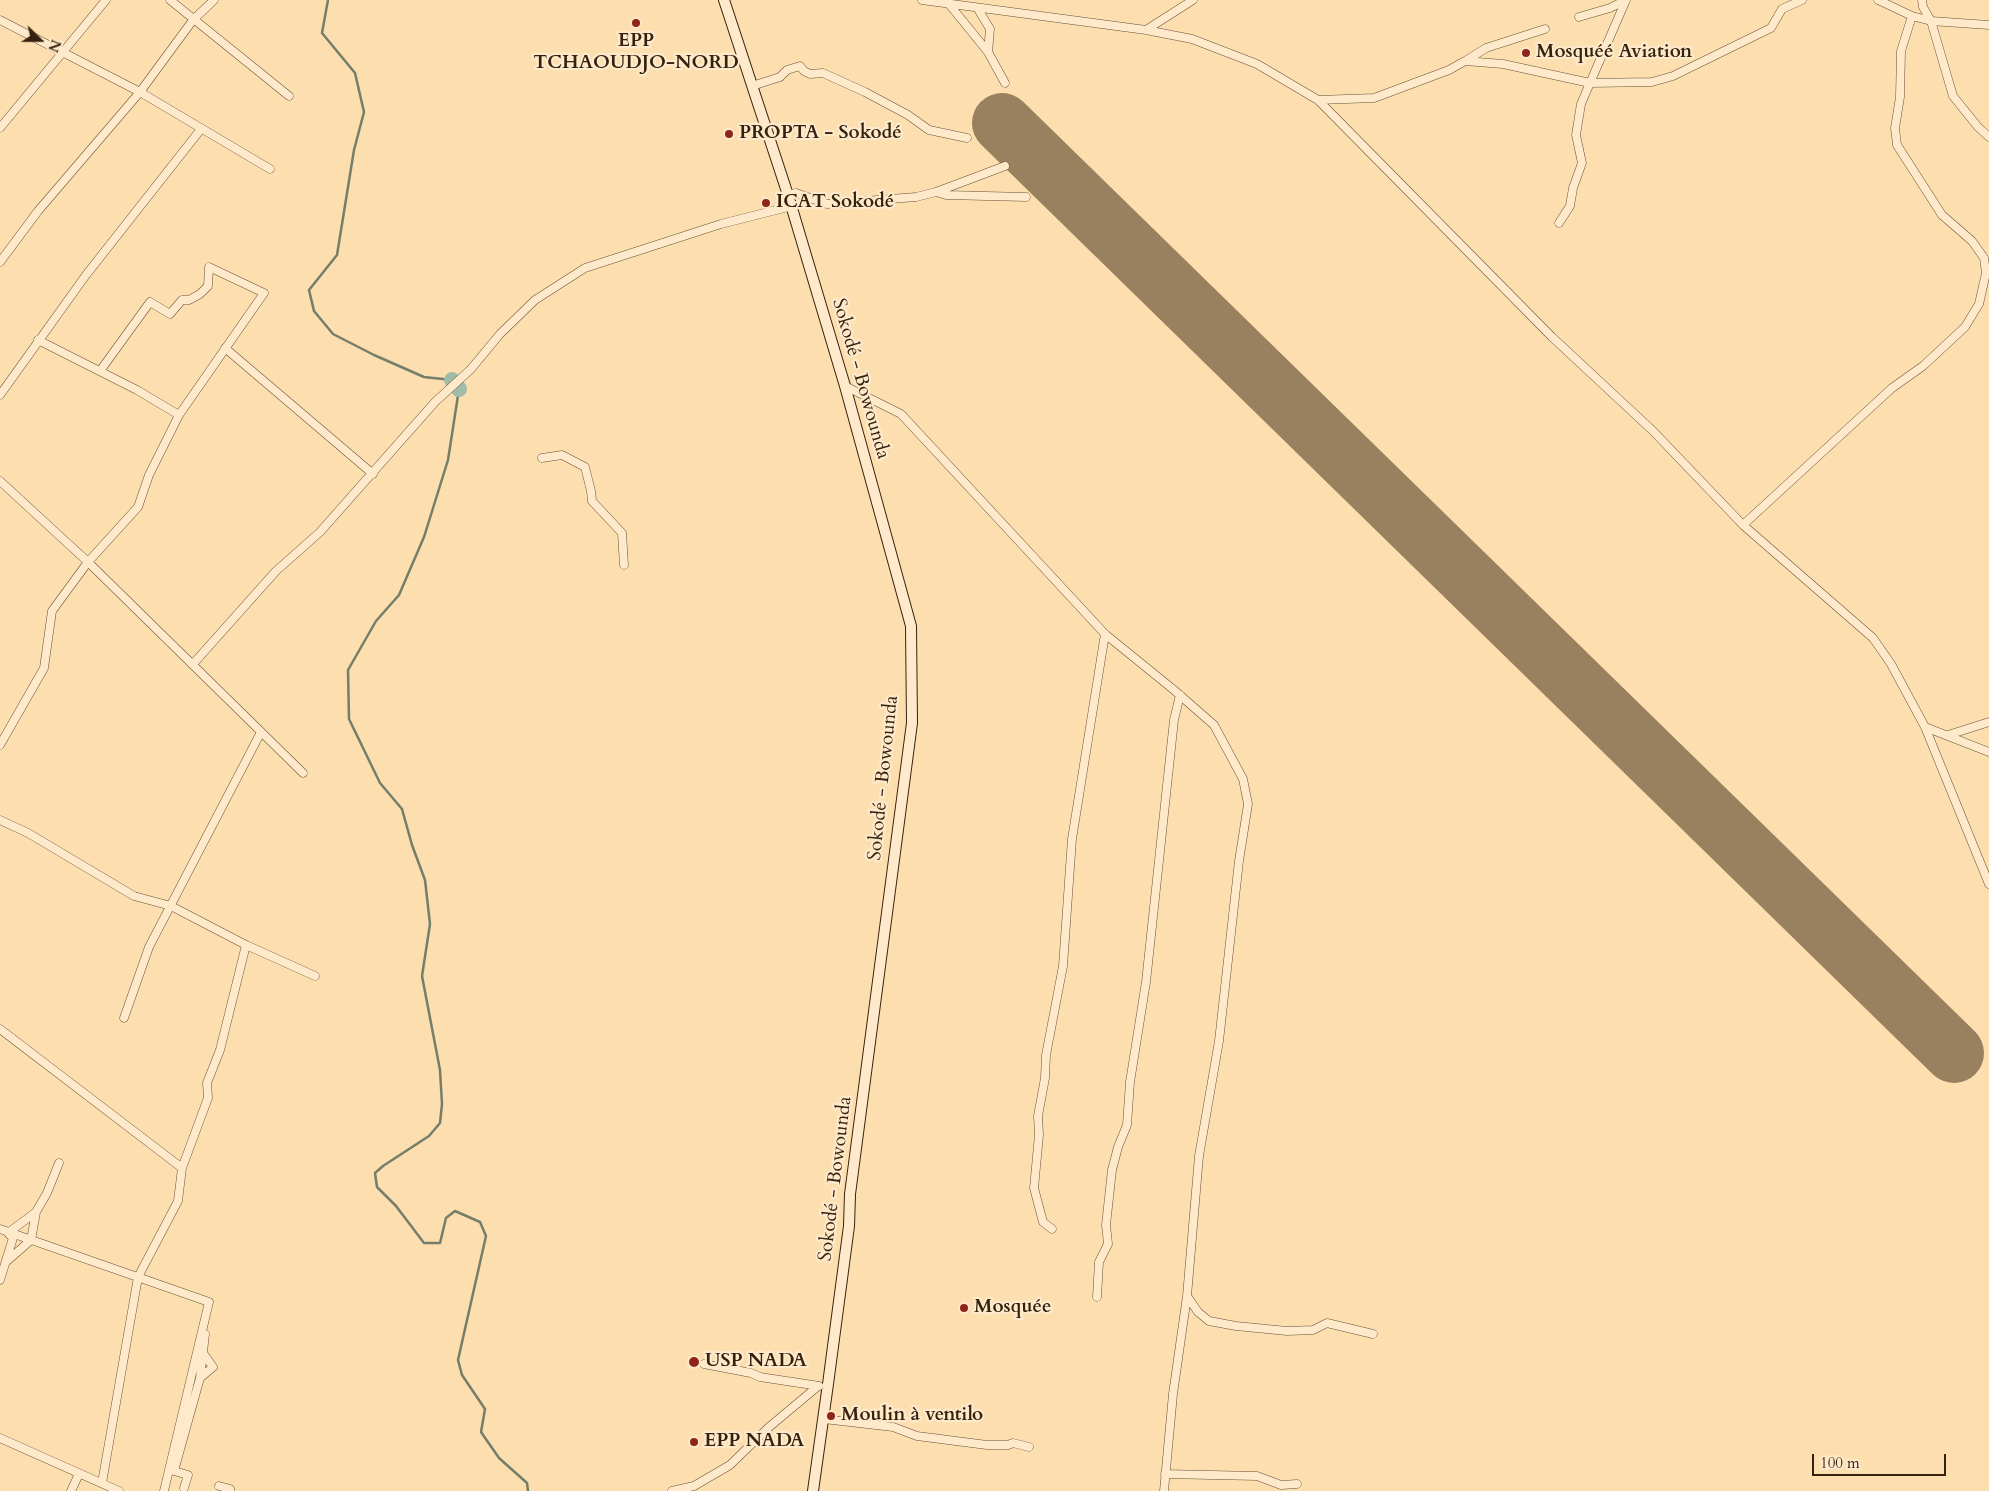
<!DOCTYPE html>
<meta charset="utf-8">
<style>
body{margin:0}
#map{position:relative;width:1989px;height:1491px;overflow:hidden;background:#fddeaf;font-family:Cardo,serif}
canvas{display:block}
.north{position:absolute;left:15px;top:15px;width:50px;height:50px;-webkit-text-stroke:4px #feeacb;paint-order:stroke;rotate:112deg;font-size:14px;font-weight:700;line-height:20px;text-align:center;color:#35220e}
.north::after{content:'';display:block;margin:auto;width:18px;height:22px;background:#35220e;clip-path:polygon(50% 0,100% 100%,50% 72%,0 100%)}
.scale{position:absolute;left:1812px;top:1454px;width:134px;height:22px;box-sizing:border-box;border:2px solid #35220e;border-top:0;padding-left:6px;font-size:15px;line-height:18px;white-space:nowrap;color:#35220e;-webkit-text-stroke:4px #feeacb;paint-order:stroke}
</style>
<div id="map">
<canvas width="1989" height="1491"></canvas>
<div class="north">N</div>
<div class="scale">100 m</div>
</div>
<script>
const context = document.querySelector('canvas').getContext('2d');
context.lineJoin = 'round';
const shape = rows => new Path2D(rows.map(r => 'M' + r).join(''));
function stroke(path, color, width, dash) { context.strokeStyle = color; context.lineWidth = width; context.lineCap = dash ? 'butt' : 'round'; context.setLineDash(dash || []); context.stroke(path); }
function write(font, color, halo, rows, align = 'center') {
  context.font = font + ' Cardo,serif'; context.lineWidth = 4.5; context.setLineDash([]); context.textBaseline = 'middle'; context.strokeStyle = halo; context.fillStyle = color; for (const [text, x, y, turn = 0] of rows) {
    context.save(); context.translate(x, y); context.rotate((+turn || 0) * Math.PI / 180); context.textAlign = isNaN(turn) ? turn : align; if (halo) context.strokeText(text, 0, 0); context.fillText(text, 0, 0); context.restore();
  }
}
stroke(shape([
 [328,0,322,33,355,73,364,112,354,150,337,255,309,290,314,311,333,334,374,355,424,377,452,380],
 [459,389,448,460,424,537,399,595,376,621,348,670,349,719,380,783,402,809,412,845,425,880,430,924,422,976,440,1070,442,1104,440,1123,429,1136,383,1166,375,1173,377,1187,396,1206,424,1243,440,1243,446,1218,455,1211,480,1222,486,1236,458,1360,462,1375,485,1409,481,1432,499,1458,527,1483,528,1491]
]), '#757e6a', 2.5);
stroke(shape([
 [452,380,459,389]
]), '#a0bca8', 16);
stroke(shape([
 [1002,123,1954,1053]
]), '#99805e', 60);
const street = shape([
 [170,0,289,96],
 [922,0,1146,30,1192,39,1257,64,1318,100,1552,337,1653,431,1743,525,1873,638,1891,664,1925,727,1989,884],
 [1878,0,1912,16,1931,21,1989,25],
 [1922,0,1923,7,1931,21,1953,96,1978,127,1989,137],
 [949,4,988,52,1005,83],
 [978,9,990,29,988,52],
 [1579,17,1610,8,1626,0],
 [0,20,140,92,270,169],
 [1146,30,1193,0],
 [1467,60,1486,48,1545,29],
 [752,86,780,77,787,70,800,66,804,71,810,74,823,73,865,92,908,115,929,130,967,138],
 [1318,100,1374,98,1449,70,1465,61,1503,64,1590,83,1626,0],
 [0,128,106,0],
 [936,192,1005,166],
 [788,195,796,193,827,204,916,197,936,192,946,195,1026,197],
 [1559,223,1570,206,1573,188,1582,163,1576,135,1581,104,1590,83,1652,82,1673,76,1771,28,1782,9,1802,0],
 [0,262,38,211,140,92,193,20,214,0],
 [38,340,137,390,179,415],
 [225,348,373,474],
 [845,386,901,414,1105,634,1174,690,1214,725,1243,779,1248,804,1239,861,1219,1041,1199,1156,1187,1296,1173,1394,1164,1491],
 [0,395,86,275,201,129],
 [542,458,562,455,585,467,591,491,592,501,622,533,624,565],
 [0,481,88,562,303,773],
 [1743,525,1892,388,1923,366,1965,327,1979,304,1986,273,1984,258,1972,241,1942,215,1897,145,1895,128,1900,97,1901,51,1912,16],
 [193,664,276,571,320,532,435,402,471,369,500,334,535,300,585,268,721,224,792,206],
 [1925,727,1989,752],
 [1948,735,1989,722],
 [0,745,44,668,52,611,88,562,138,507,149,475,179,415,264,293,209,267,208,286,200,294,189,300,182,300,170,314,150,302,100,371],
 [0,820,28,833,134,896,171,906,246,945,220,1050,207,1083,208,1098,182,1168,178,1201,138,1277,102,1483],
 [246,945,315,976],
 [124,1018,149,947,261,732],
 [0,1029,182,1168],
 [0,1229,209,1302,164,1491],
 [1052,1229,1043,1222,1034,1188,1039,1135,1038,1116,1045,1078,1046,1055,1063,966,1072,839,1105,634],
 [7,1261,31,1240,36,1212],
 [0,1280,13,1238,8,1233,36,1212,47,1193,59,1163],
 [1187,1296,1198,1312,1209,1321,1236,1326,1287,1331,1313,1330,1327,1323,1373,1334],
 [1097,1297,1099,1262,1108,1244,1106,1225,1112,1170,1118,1147,1127,1125,1130,1082,1146,982,1174,720,1180,695],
 [704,1364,751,1373,760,1377,819,1386],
 [200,1378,213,1367,203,1353],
 [824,1419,893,1427,917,1436,987,1445,1008,1445,1013,1443,1029,1447],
 [0,1438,119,1491],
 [1165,1474,1257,1476,1281,1485,1297,1484],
 [219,1486,230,1489,230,1491],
 [184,1488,188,1475,174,1471,200,1378,205,1334],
 [71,1491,79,1474],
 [672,1491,694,1486,730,1465,768,1428,817,1387]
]);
const secondary = shape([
 [724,0,788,195,845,386,911,626,912,723,850,1194,849,1226,828,1384,813,1491]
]);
stroke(street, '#675136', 9);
stroke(secondary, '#35220e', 12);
stroke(street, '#feeacb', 8);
stroke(secondary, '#feeacb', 10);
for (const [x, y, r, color] of [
 [636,23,5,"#8f2418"],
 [1526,53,5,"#8f2418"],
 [729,134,5,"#8f2418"],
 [766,203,5,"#8f2418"],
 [964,1308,5,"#8f2418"],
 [694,1362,6,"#8f2418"],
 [831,1416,5,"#8f2418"],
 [694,1442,5,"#8f2418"]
]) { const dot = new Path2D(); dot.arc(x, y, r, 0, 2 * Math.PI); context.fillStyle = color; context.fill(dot); stroke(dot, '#feeacb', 2); }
write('bold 19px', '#35220e', '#feeacb', [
 ["EPP",636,42,"center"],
 ["TCHAOUDJO-NORD",636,64,"center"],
 ["Mosquéé Aviation",1536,53],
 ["PROPTA - Sokodé",739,134],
 ["ICAT Sokodé",776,203],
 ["Mosquée",974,1308],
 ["USP NADA",705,1362],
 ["Moulin à ventilo",841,1416],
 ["EPP NADA",704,1442]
], 'left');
write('19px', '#35220e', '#feeacb', [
 ["Sokodé - Bowounda",860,379,74],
 ["Sokodé - Bowounda",884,778,-84],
 ["Sokodé - Bowounda",836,1179,-83]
]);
</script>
